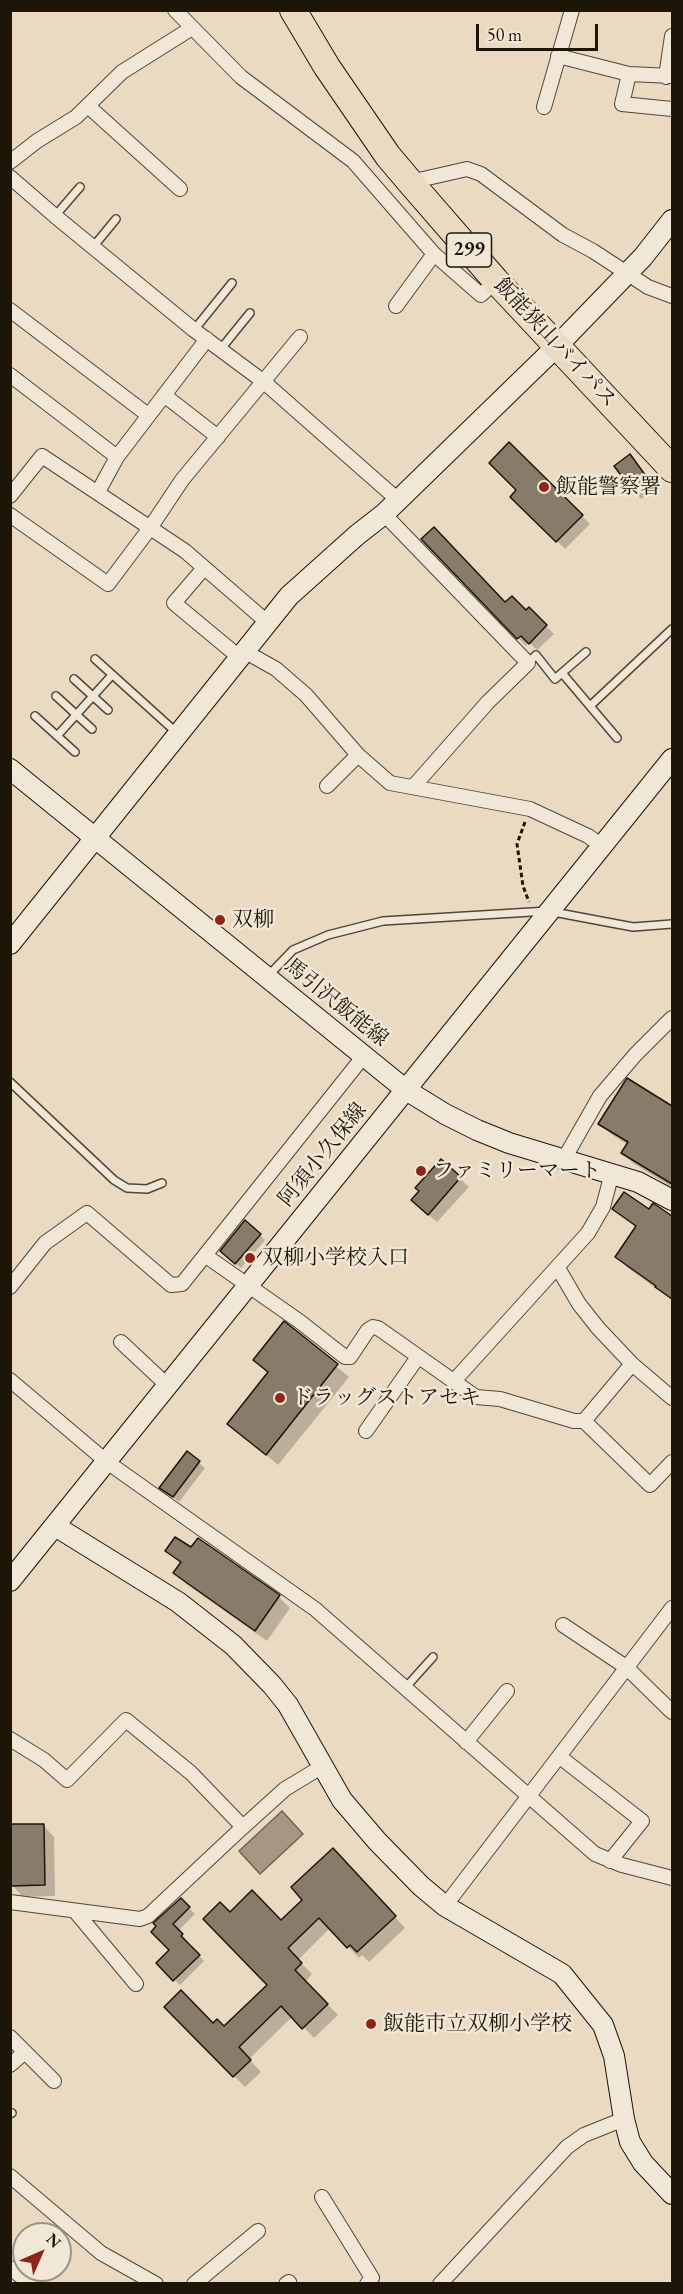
<!DOCTYPE html>
<meta charset="utf-8">
<style>
body{margin:0}
#map{position:relative;width:683px;height:2294px;overflow:hidden;background:#eadac1;font-family:"EB Garamond",serif}
canvas{display:block}
.frame{position:absolute;inset:0;border:12px solid #1e1509;pointer-events:none}
.north{position:absolute;left:12px;top:2222px;width:60px;height:60px;box-sizing:border-box;background:#f1e7d7;border:2px solid #9d9385;border-radius:50%;rotate:45deg;font-size:16px;font-weight:700;line-height:24px;text-align:center;color:#1e1509}
.north::after{content:'';display:block;margin:auto;width:21px;height:27px;background:#8f2418;clip-path:polygon(50% 0,100% 100%,50% 72%,0 100%)}
.scale{position:absolute;left:476px;top:24px;width:122px;height:27px;box-sizing:border-box;border:3px solid #1e1509;border-top:0;padding-left:8px;font-size:18px;line-height:21px;white-space:nowrap;color:#1e1509;-webkit-text-stroke:4px #f1e7d7;paint-order:stroke}
</style>
<div id="map">
<canvas width="683" height="2294"></canvas>
<div class="frame"></div>
<div class="north">N</div>
<div class="scale">50 m</div>
</div>
<script>
const context = document.querySelector('canvas').getContext('2d');
context.lineJoin = 'round';
function paint(path, color) { context.fillStyle = color; context.fill(path, 'evenodd'); }
const shape = rows => new Path2D(rows.map(r => 'M' + r).join(''));
function stroke(path, color, width, dash) { context.strokeStyle = color; context.lineWidth = width; context.lineCap = dash ? 'butt' : 'round'; context.setLineDash(dash || []); context.stroke(path); }
function write(font, color, halo, rows, align = 'center') {
  context.font = font + ' "EB Garamond","Noto Serif JP",serif'; context.lineWidth = 5; context.setLineDash([]); context.textBaseline = 'middle'; context.strokeStyle = halo; context.fillStyle = color; for (const [text, x, y, turn = 0] of rows) {
    context.save(); context.translate(x, y); context.rotate((+turn || 0) * Math.PI / 180); context.textAlign = isNaN(turn) ? turn : align; if (halo) context.strokeText(text, 0, 0); context.fillText(text, 0, 0); context.restore();
  }
}
const water = shape([
 [282,1811,303,1834,260,1874,239,1851,282,1811]
]);
paint(water, '#a59782');
stroke(water, '#6f6352', 1.5);
paint(shape([
 [509,444,590,524,565,549,512,497,518,490],
 [630,456,655,489,641,499,636,493],
 [423,539,505,604,526,612,529,609,554,634,537,650,529,642,526,646],
 [627,1080,672,1107,672,1187,634,1164,623,1153,628,1145,611,1134,600,1124],
 [441,1161,469,1187,437,1222,422,1209],
 [657,1207,672,1218,672,1300,628,1268,617,1257,637,1228,614,1209,649,1211],
 [260,1235,265,1240,241,1268,227,1257],
 [284,1323,349,1377,278,1465,229,1423,269,1373,255,1360],
 [187,1453,205,1468,179,1502,161,1487],
 [167,1551,279,1597,290,1608,267,1641,186,1584,175,1573,181,1564],
 [43,1825,54,1837,55,1896,23,1897,12,1885],
 [344,1861,405,1928,369,1962,362,1955,359,1958,330,1928,298,1960,312,1974,305,1982,338,2015,314,2038,293,2016,249,2059,261,2072,245,2087,166,2007,224,2028,269,1985,230,1914,281,1922],
 [181,1900,195,1914,178,1931,187,1940,185,1942,204,1961,180,1985,158,1963,171,1950,153,1932]
]), '#0003');
const building = shape([
 [509,442,583,515,556,542,510,497,516,490,489,463,509,442],
 [630,454,651,483,635,494,614,466,630,454],
 [434,527,505,602,512,596,526,610,529,607,547,625,529,644,521,636,517,639,421,539,434,527],
 [627,1078,672,1106,672,1184,621,1153,628,1142,598,1124,627,1078],
 [441,1159,461,1177,428,1215,411,1200,419,1191,415,1188,441,1159],
 [624,1192,649,1209,653,1203,672,1216,672,1299,655,1287,656,1286,615,1257,636,1226,612,1209,624,1192],
 [245,1220,261,1234,235,1264,220,1251,245,1220],
 [284,1321,338,1364,266,1455,227,1424,268,1372,253,1360,284,1321],
 [187,1451,200,1461,173,1497,159,1488,187,1451],
 [175,1537,191,1547,198,1538,280,1595,255,1631,173,1573,181,1562,165,1551,175,1537],
 [10,1824,44,1824,45,1885,10,1886,10,1824],
 [333,1848,396,1916,357,1952,350,1945,347,1948,319,1918,288,1948,302,1963,295,1970,328,2004,302,2029,281,2006,239,2047,251,2060,233,2077,164,2007,181,1990,213,2023,217,2019,224,2026,267,1985,203,1919,220,1902,230,1912,252,1890,281,1920,302,1900,291,1887,333,1848],
 [181,1898,190,1907,173,1924,183,1934,181,1936,200,1955,173,1981,156,1963,169,1950,151,1932,156,1926,153,1923,181,1898]
]);
paint(building, '#887b69');
stroke(building, '#1e1509', 1.5);
const lane = shape([
 [55,216,80,187],
 [93,247,116,219],
 [194,330,232,283],
 [220,350,250,313],
 [95,659,177,733],
 [528,663,536,655,555,679,586,652],
 [562,673,617,738],
 [74,679,108,710],
 [56,696,92,729],
 [590,706,672,629],
 [35,716,75,752],
 [57,736,112,675],
 [268,976,293,950,328,935,383,921,548,911,633,927,672,924],
 [10,1082,114,1180,127,1188,147,1189,162,1183],
 [406,1687,433,1657],
 [10,2114,12,2113]
]);
const street = shape([
 [175,10,241,77,353,161,434,254,481,295,496,281],
 [558,56,629,74,672,76],
 [629,74,622,104,672,109],
 [666,77,672,36],
 [88,106,180,189],
 [544,107,572,10],
 [10,162,37,141,76,117,122,72,192,28],
 [10,177,55,216,194,330,264,382,398,500],
 [410,182,467,169,481,174,563,235,593,251,648,287,672,296],
 [396,306,434,254],
 [10,310,148,415],
 [10,375,117,457],
 [164,395,218,437],
 [98,492,117,457,207,339],
 [10,496,42,456,185,551,267,622],
 [384,514,528,663,488,702,413,787],
 [10,515,108,584,150,528,182,480,300,337],
 [204,568,174,603,239,657],
 [244,651,276,669,306,695,358,755,390,783,530,809,588,836,602,846],
 [327,786,358,755],
 [564,1159,600,1096,635,1055,672,1018],
 [206,1256,299,1321,345,1357,350,1357,368,1330,373,1327,378,1328,476,1397,500,1399,574,1421,584,1421,650,1485,672,1462],
 [558,1268,579,1304,598,1328,632,1364,672,1398],
 [10,1287,45,1243,87,1213,171,1285,182,1284,363,1057],
 [121,1342,168,1386],
 [10,1380,107,1462,315,1609,595,1854,622,1865,672,1878],
 [453,1382,588,1233,603,1207,612,1173],
 [584,1421,632,1364],
 [366,1431,418,1357],
 [563,1625,626,1667,672,1712],
 [10,1739,44,1760,67,1780,126,1720,191,1773,243,1827,285,1789,323,1766],
 [466,1742,507,1691],
 [560,1757,642,1821,610,1861],
 [10,1902,140,1919,148,1916,243,1827],
 [445,1906,672,1608],
 [75,1911,136,1984],
 [10,2037,54,2081],
 [10,2065,25,2052],
 [10,2176,101,2253,156,2284],
 [322,2197,372,2278,367,2284],
 [10,2268,31,2284],
 [194,2284,258,2231],
 [286,2284,289,2282],
 [440,2284,567,2147,584,2135,624,2119]
]);
const secondary = shape([
 [10,769,406,1090,445,1114,477,1130,509,1143,638,1182,672,1200],
 [10,944,289,596,357,535,384,514,557,346,643,257,672,220],
 [55,1526,178,1602,233,1645,272,1685,288,1705,342,1800,377,1841,421,1886,445,1906,562,1974,603,2025,614,2056,624,2119,630,2142,643,2163,672,2194],
 [10,1581,672,759]
]);
const highway = shape([
 [293,10,327,67,388,156,410,182,496,281,672,469]
]);
stroke(lane, '#514637', 10);
stroke(street, '#514637', 16);
stroke(secondary, '#1e1509', 22);
stroke(highway, '#1e1509', 28);
stroke(shape([
 [525,822,517,844,523,886,529,902]
]), '#1e1509', 3, [4.5, 3]);
stroke(lane, '#f1e7d7', 7);
stroke(street, '#f1e7d7', 14);
stroke(secondary, '#f1e7d7', 20);
stroke(highway, '#eadac1', 26);
for (const [x, y, r, color] of [
 [544,487,6,"#8f2418"],
 [220,920,6,"#8f2418"],
 [421,1171,6,"#8f2418"],
 [250,1258,6,"#8f2418"],
 [280,1398,6,"#8f2418"],
 [371,2024,6,"#8f2418"]
]) { const dot = new Path2D(); dot.arc(x, y, r, 0, 2 * Math.PI); context.fillStyle = color; context.fill(dot); stroke(dot, '#f1e7d7', 2); }
for (const [x, y, w] of [
 [469,250,45]
]) { const box = new Path2D(); box.roundRect(x - w / 2, y - 17, w, 34, 4.5); context.fillStyle = '#f1e7d7'; context.fill(box); stroke(box, '#1e1509', 1.5); }
write('bold 20px', '#1e1509', null, [
 ["299",469,250]
]);
write('21px', '#1e1509', '#f1e7d7', [
 ["飯能狭山バイパス",555,343,47],
 ["馬引沢飯能線",336,1003,39],
 ["阿須小久保線",323,1155,-51]
]);
write('21px', '#1e1509', '#f1e7d7', [
 ["飯能警察署",556,487],
 ["双柳",232,920],
 ["ファミリーマート",433,1171],
 ["双柳小学校入口",262,1258],
 ["ドラッグストアセキ",292,1398],
 ["飯能市立双柳小学校",383,2024]
], 'left');
</script>
